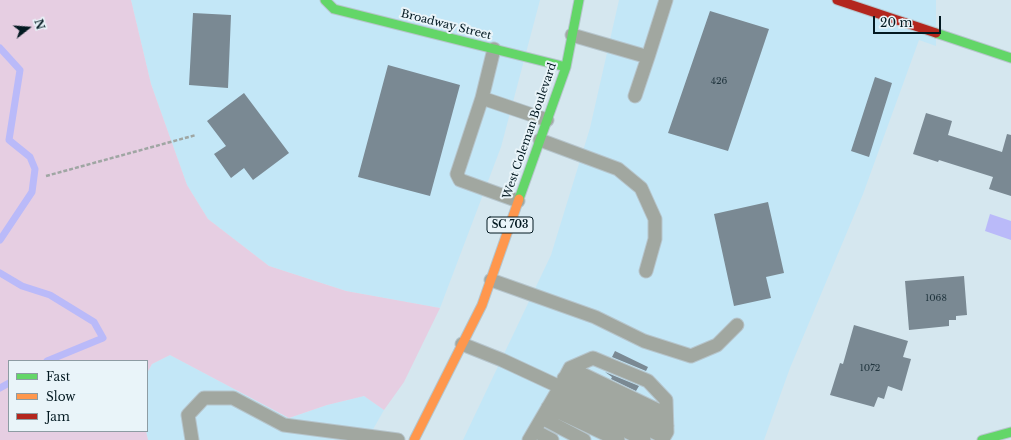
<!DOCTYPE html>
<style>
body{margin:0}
#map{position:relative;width:1011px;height:440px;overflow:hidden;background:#d5e7ef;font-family:"Libre Baskerville",serif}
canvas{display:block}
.legend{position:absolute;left:8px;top:360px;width:140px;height:72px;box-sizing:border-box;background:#e9f4f9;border:1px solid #8d9ca3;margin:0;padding:5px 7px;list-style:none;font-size:12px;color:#031921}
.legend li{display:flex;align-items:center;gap:8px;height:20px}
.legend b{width:20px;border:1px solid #8d9ca3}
.north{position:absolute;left:8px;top:8px;width:40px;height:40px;-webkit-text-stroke:3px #e9f4f9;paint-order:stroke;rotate:73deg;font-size:11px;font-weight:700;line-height:16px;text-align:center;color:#031921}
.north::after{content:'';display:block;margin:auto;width:14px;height:18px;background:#031921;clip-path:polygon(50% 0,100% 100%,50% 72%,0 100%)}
.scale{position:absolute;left:873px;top:16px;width:68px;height:18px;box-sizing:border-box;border:2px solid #031921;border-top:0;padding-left:5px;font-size:12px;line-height:14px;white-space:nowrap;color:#031921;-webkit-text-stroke:3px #e9f4f9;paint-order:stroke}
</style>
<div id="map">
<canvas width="1011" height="440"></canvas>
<ul class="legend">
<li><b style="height:5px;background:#63d668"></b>Fast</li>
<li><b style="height:5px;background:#ff974d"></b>Slow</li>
<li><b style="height:5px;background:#b3261e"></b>Jam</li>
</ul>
<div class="north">N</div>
<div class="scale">20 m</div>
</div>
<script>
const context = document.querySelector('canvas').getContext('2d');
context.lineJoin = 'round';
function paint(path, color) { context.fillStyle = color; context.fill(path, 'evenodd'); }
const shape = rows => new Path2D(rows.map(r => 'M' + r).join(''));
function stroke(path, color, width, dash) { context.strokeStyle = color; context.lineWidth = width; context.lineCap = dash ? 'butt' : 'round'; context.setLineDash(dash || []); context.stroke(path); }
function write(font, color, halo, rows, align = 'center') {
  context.font = font + ' "Libre Baskerville",serif'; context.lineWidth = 4; context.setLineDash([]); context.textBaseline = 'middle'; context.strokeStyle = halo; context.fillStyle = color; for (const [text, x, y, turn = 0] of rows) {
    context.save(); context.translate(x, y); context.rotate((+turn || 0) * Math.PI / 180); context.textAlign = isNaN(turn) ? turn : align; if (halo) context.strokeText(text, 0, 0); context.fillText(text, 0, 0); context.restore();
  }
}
paint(shape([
 [131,0,540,0,501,147,440,308,346,291,269,266,208,219,187,185,151,84],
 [619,0,936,0,936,46,919,40,863,194,790,368,764,440,463,440,551,255,590,128],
 [170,355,289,418,327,405,364,396,384,410,367,440,148,440,146,431,147,373,152,364]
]), '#c3e7f7');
paint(shape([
 [0,0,131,0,151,84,187,185,208,219,269,266,346,291,440,308,404,382,384,410,364,396,327,405,289,418,170,355,152,364,147,373,147,361,9,361,9,431,146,431,148,440,0,440]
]), '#e6cee2');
paint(shape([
 [990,214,1011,221,1011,240,985,231]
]), '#babaf9');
stroke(shape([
 [0,48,20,70,9,140,30,157,35,169,32,192,0,240],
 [0,273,22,286,50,295,94,322,103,338,47,361],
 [0,388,9,383]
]), '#babaf9', 7);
paint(shape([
 [710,11,769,29,728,151,668,133],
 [193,13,231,15,228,88,189,85],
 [388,65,460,85,430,196,358,177],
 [875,77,892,83,869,157,851,151],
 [244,93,289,153,253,180,244,168,231,178,214,154,226,146,207,121],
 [926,113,952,121,948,135,1002,152,1007,134,1011,135,1011,196,989,189,993,177,939,160,938,162,913,154],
 [768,202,784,273,766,277,771,298,734,306,714,214],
 [964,276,967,315,956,316,956,320,949,320,949,326,909,330,905,281],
 [854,325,908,341,903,357,911,359,902,391,888,386,884,399,878,397,874,407,830,395,840,363,843,364],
 [615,351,648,367,646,371,612,357],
 [605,372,639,386,636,391,611,379,612,377]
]), '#7a8993');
const lane = shape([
 [572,35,648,57,666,0],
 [494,49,482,98,547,120],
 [635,96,648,57],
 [482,98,457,174,460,180,518,201],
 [540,140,618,169,641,188,655,219,655,239,646,271],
 [491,280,595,317,644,341,691,356,717,345,737,325],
 [462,344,502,360,560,387,529,440],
 [570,368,666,414],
 [564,378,667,426],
 [555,396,644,440],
 [548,407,618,440],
 [542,418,584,440],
 [535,431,552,440],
 [192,440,188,415,204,398,233,398,284,425,398,440],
 [662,440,664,437,667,432,666,400,648,381,593,358,570,368,560,387,664,437]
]);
const fast = shape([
 [325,0,334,9,566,67],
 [936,33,1011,58],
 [519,199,566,67,579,0],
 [982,440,1011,432]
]);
const slow = shape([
 [414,440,482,305,519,199]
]);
const jam = shape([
 [837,0,936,33]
]);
stroke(lane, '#b6c5cc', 15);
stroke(fast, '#b6c5cc', 11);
stroke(slow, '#b6c5cc', 11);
stroke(jam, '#b6c5cc', 11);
stroke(shape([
 [46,176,196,135]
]), '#9fa6a3', 2.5, [4, 2]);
stroke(lane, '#a1a7a0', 13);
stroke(fast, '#63d668', 9);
stroke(slow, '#ff974d', 9);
stroke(jam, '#b3261e', 9);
write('9px', '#21353e', null, [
 ["426",719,81],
 ["1068",936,298],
 ["1072",870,368]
]);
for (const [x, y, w] of [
 [510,225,46]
]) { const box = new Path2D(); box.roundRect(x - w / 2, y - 8, w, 16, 3); context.fillStyle = '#e9f4f9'; context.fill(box); stroke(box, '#031921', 1); }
write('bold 10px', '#031921', null, [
 ["SC 703",510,225]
]);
write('11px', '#031921', '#e9f4f9', [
 ["Broadway Street",446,25,14],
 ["West Coleman Boulevard",530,131,-71]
]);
</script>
